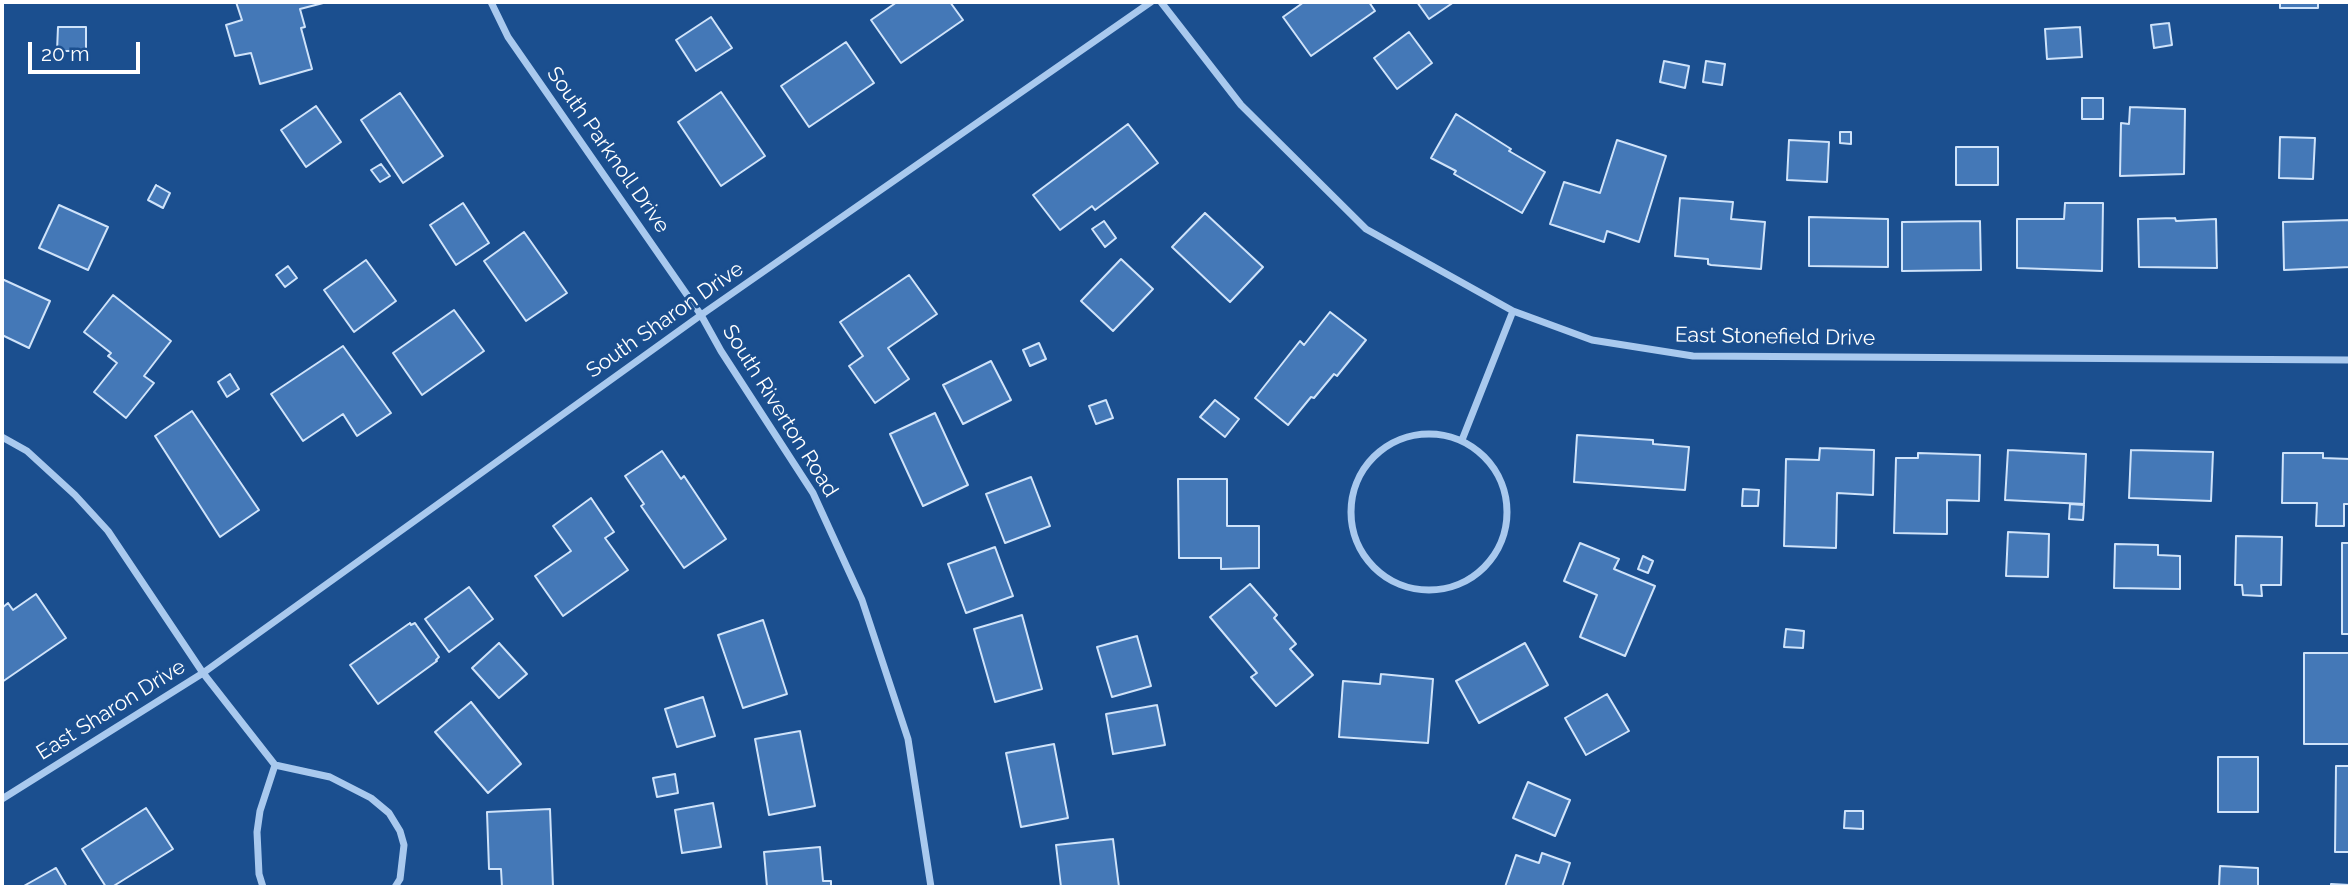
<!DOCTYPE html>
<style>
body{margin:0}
#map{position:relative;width:2352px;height:889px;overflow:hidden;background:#1b4f8f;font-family:Raleway,sans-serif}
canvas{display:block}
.frame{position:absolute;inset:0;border:4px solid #fff;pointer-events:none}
.scale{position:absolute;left:28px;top:42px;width:112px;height:32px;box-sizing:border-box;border:4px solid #fff;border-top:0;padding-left:9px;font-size:21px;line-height:24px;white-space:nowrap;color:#fff;-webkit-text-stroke:5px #1b4f8f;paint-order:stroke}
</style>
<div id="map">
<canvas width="2352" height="889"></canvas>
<div class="frame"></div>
<div class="scale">20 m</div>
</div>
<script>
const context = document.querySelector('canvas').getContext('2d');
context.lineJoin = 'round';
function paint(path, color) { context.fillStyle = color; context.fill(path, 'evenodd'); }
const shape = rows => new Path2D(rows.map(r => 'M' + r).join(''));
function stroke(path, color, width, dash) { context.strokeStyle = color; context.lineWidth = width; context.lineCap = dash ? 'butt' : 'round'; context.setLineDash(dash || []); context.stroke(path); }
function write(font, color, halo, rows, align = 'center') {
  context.font = font + ' Raleway,sans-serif'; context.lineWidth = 6; context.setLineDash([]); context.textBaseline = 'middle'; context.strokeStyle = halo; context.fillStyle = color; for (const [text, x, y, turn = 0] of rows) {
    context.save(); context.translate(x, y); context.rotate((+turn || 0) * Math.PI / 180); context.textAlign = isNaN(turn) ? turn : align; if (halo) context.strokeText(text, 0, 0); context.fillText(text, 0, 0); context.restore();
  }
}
const building = shape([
 [236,2,327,2,300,9,305,27,301,28,312,69,260,84,251,53,235,56,226,25,242,20,236,2],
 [897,2,950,2,963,20,901,63,871,20,897,2],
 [1304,2,1369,2,1375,11,1311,56,1283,17,1304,2],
 [1417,2,1454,2,1429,19,1417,2],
 [2280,2,2318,2,2318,8,2280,8,2280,2],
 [711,17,732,48,696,71,676,40,711,17],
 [2169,23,2172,45,2154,48,2151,25,2169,23],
 [58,27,86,27,86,51,57,51,58,27],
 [2080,27,2082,57,2047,59,2045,29,2080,27],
 [1409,32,1432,63,1397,89,1374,58,1409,32],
 [846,42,874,83,809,127,781,86,846,42],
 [1664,61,1689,66,1685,88,1660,82,1664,61],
 [1706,61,1725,64,1722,85,1703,82,1706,61],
 [721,92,765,156,721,186,678,122,721,92],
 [400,93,443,156,403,183,361,120,400,93],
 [2082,98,2103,98,2103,119,2082,119,2082,98],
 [316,106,341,142,306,167,281,130,316,106],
 [2130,107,2185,109,2184,174,2120,176,2121,123,2129,124,2130,107],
 [1456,114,1511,149,1509,151,1545,172,1522,213,1454,174,1456,171,1431,158,1456,114],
 [1128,124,1158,163,1095,210,1092,206,1060,230,1033,195,1128,124],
 [1840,132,1851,132,1851,144,1840,143,1840,132],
 [2280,137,2315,138,2313,179,2279,178,2280,137],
 [1617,140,1666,156,1639,242,1607,231,1604,242,1550,224,1564,182,1600,193,1617,140],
 [1789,140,1829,142,1827,182,1787,180,1789,140],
 [1956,147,1998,147,1998,185,1956,185,1956,147],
 [381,164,390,176,380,182,371,170,381,164],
 [156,185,170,193,163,208,148,200,156,185],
 [1680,198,1733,202,1731,219,1765,222,1761,269,1711,265,1708,264,1708,259,1675,256,1680,198],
 [463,203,489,243,456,265,430,225,463,203],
 [2065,203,2103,203,2102,271,2017,268,2017,219,2064,219,2065,203],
 [59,205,108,227,88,270,39,248,59,205],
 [1205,213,1263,267,1230,302,1172,247,1205,213],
 [1809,217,1888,219,1888,267,1809,266,1809,217],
 [2175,218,2176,221,2216,219,2217,268,2139,267,2138,219,2175,218],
 [2350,220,2350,267,2284,270,2283,222,2350,220],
 [1104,221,1116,238,1105,247,1092,229,1104,221],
 [1980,221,1981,270,1902,271,1902,222,1980,221],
 [524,232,567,293,526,321,484,261,524,232],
 [1121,259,1153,289,1113,331,1081,301,1121,259],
 [366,260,396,301,354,332,324,290,366,260],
 [288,266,297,278,285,287,276,275,288,266],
 [909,275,937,314,888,348,909,379,875,403,849,366,863,356,840,322,909,275],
 [2,279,50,301,29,348,2,335,2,279],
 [113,295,171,341,144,376,154,383,126,418,94,392,117,363,108,356,111,353,84,332,113,295],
 [454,310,484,351,422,395,393,353,454,310],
 [1330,312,1366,340,1337,376,1334,374,1314,398,1311,397,1288,425,1255,398,1300,341,1304,345,1330,312],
 [1039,343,1046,359,1030,366,1023,350,1039,343],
 [343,346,391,413,357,436,343,414,303,441,271,394,343,346],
 [991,361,1011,400,963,424,943,385,991,361],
 [230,374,239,389,227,397,218,382,230,374],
 [1106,400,1113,418,1096,424,1089,406,1106,400],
 [1215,400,1239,419,1225,437,1200,417,1215,400],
 [192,411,259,510,220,537,155,436,192,411],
 [935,413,968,485,923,506,890,434,935,413],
 [1577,435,1653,440,1653,444,1689,447,1685,490,1574,482,1577,435],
 [1820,448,1874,450,1873,495,1837,493,1836,548,1784,546,1786,459,1819,460,1820,448],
 [2008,450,2086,454,2084,504,2005,500,2008,450],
 [2131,450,2213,452,2211,501,2129,498,2131,450],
 [662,451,681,479,684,476,726,539,684,568,641,506,644,504,625,476,662,451],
 [1918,453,1980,455,1979,501,1947,500,1947,534,1894,533,1896,458,1918,458,1918,453],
 [2283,453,2323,453,2323,458,2350,459,2350,504,2344,504,2344,526,2316,526,2317,503,2282,503,2283,453],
 [1031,477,1050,526,1005,543,986,494,1031,477],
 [1178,479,1227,479,1227,526,1259,526,1259,568,1221,569,1221,558,1179,558,1178,479],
 [1743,489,1759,490,1758,506,1742,506,1743,489],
 [591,498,614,532,605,538,628,570,563,616,535,576,571,551,553,526,591,498],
 [2070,504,2084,505,2083,520,2069,519,2070,504],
 [2008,532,2049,534,2048,577,2006,576,2008,532],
 [2236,536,2282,537,2281,585,2261,585,2262,596,2243,595,2242,585,2235,585,2236,536],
 [1580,543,1619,559,1614,569,1655,586,1625,656,1580,637,1597,595,1564,581,1580,543],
 [2342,543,2350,543,2350,634,2342,634,2342,543],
 [2115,544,2158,545,2158,555,2180,556,2180,589,2114,588,2115,544],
 [995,547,1013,596,966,613,948,564,995,547],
 [1643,556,1653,561,1648,573,1638,569,1643,556],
 [1250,584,1277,615,1274,618,1296,644,1290,649,1313,675,1276,706,1251,677,1257,673,1210,617,1250,584],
 [469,587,493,619,449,652,425,619,469,587],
 [36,594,66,638,2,682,2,608,8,603,13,610,36,594],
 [1022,615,1042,689,995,702,974,629,1022,615],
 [763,620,787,694,743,708,718,635,763,620],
 [410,623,411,625,415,623,417,626,439,657,436,660,437,661,378,704,350,665,410,623],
 [1786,629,1804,631,1803,648,1784,647,1786,629],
 [1137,636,1151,686,1112,697,1097,647,1137,636],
 [499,643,527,674,499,698,472,668,499,643],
 [1525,643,1548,685,1479,723,1456,681,1525,643],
 [2304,653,2350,653,2350,744,2304,744,2304,653],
 [1381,674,1433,679,1428,743,1339,737,1343,681,1380,684,1381,674],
 [1607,694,1629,731,1586,755,1565,718,1607,694],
 [703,697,715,736,677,747,665,709,703,697],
 [471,702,521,764,488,793,435,732,471,702],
 [1157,705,1165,745,1113,754,1106,714,1157,705],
 [800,731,815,806,769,815,755,739,800,731],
 [1054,744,1068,818,1021,827,1006,753,1054,744],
 [2218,757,2258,757,2258,812,2218,812,2218,757],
 [2336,766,2350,766,2350,852,2335,852,2336,766],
 [675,774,678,793,657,797,653,778,675,774],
 [1528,782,1570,800,1555,836,1513,818,1528,782],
 [713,803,721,847,682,853,675,810,713,803],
 [146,808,173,849,112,887,106,887,82,849,146,808],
 [550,809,553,887,502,887,501,869,489,869,487,812,550,809],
 [1845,811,1863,811,1863,829,1844,828,1845,811],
 [1113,839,1119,887,1061,887,1056,845,1113,839],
 [820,847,823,881,831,881,831,887,767,887,764,852,820,847],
 [1542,853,1570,863,1562,887,1505,887,1516,855,1539,863,1542,853],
 [2220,866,2258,868,2258,887,2219,887,2220,866],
 [56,868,67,887,22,887,54,869,56,868],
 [2331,884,2350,885,2350,887,2331,887,2331,884]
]);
paint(building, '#4478b7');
stroke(building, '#cfe3fa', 2);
stroke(shape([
 [491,2,508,37,701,315,721,351,813,493,862,600,908,739,931,887],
 [1161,2,1241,105,1366,229,1513,311,1592,340,1693,356,2350,360],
 '1351 512a78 78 0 1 1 156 0a78 78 0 1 1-156 0Z',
 [2,437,27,451,75,495,108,531,203,673,275,765,330,777,371,798,389,813,400,831,404,845,400,879,395,887],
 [1462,440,1513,311],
 [2,799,203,673,701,315,1151,2],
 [263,887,259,874,257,832,260,811,275,765]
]), '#a9c9ee', 7);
write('21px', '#fff', '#1b4f8f', [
 ["South Parknoll Drive",608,150,55],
 ["South Sharon Drive",665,320,-35],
 ["East Stonefield Drive",1775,337,1],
 ["South Riverton Road",780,411,58],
 ["East Sharon Drive",111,710,-32]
]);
</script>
